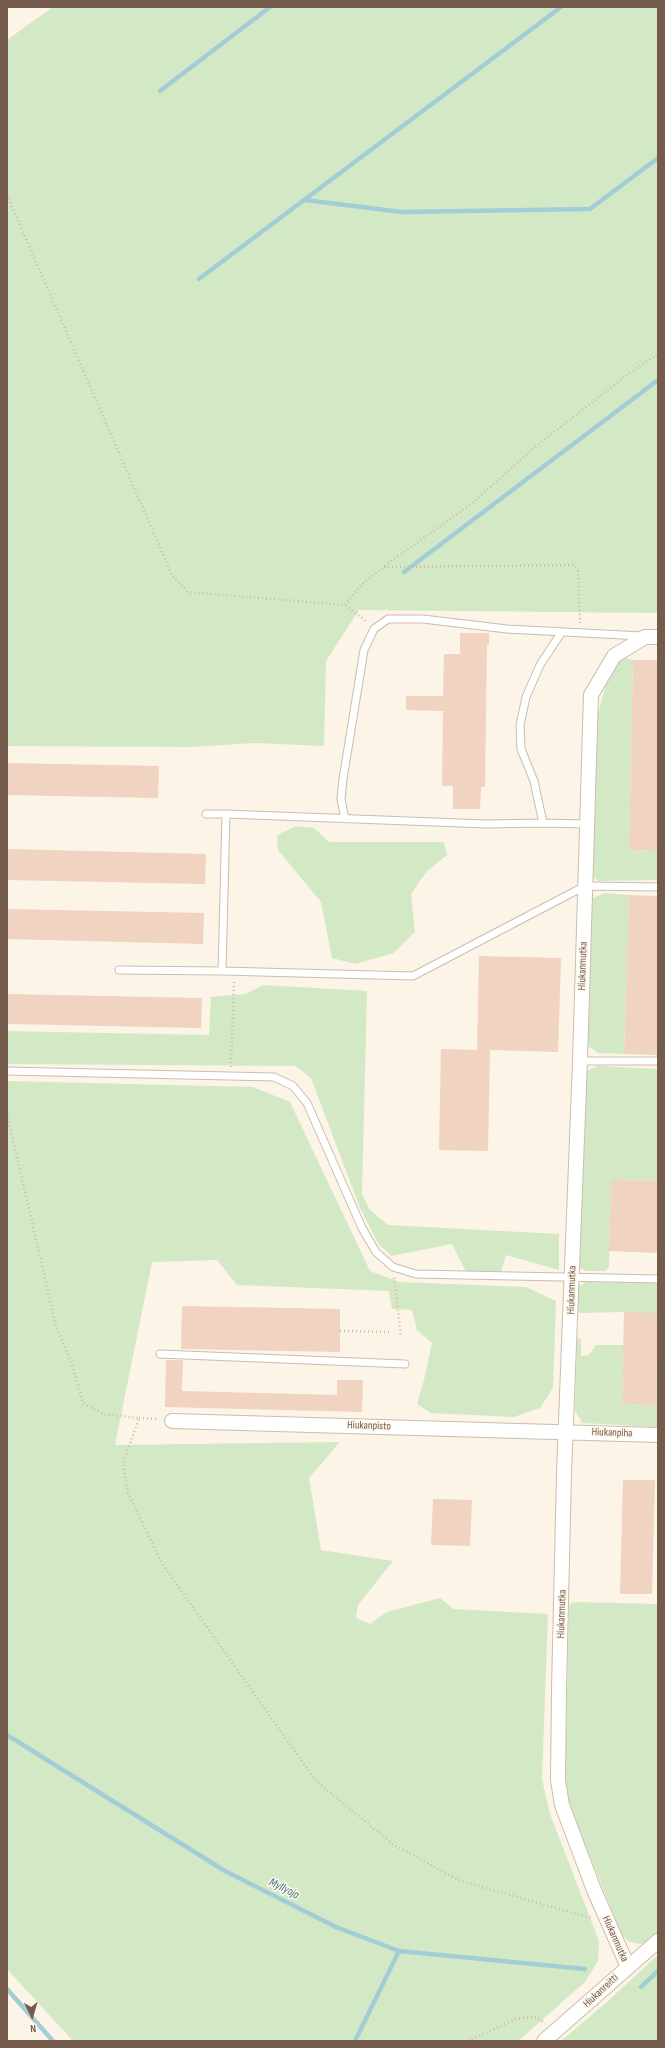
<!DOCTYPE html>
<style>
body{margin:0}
#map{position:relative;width:665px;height:2048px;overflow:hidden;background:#fbf4e7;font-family:"Sofia Sans Condensed",sans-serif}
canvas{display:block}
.frame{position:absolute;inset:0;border:8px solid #745b4c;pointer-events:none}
.north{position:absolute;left:12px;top:1996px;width:40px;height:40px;-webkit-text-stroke:3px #fef8ed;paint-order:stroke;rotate:175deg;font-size:11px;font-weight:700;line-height:16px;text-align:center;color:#745b4c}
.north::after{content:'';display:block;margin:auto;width:14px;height:18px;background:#745b4c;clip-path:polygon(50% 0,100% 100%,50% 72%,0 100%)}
</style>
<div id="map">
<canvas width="665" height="2048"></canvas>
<div class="frame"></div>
<div class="north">N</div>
</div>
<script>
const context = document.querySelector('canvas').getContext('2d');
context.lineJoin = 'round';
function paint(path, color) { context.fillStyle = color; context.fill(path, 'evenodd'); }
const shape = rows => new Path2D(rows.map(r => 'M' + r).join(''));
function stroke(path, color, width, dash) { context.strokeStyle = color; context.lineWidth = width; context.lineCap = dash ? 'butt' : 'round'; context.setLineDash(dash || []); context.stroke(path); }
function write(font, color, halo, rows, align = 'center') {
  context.font = font + ' "Sofia Sans Condensed",sans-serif'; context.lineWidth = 3; context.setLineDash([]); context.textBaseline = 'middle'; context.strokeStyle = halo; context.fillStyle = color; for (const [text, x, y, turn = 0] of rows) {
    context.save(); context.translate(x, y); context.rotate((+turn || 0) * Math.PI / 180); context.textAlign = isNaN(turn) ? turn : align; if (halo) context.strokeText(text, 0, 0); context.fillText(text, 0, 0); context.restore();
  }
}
paint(shape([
 [53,7,658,7,658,613,359,610,326,661,324,746,255,743,191,747,7,746,7,40],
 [624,658,633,660,629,850,658,851,658,880,598,881,591,876,596,722,607,680,618,661],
 [296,826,314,828,329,842,444,842,447,855,427,871,411,894,415,932,394,953,355,964,332,958,321,902,278,850,277,835],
 [604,893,629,895,624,1054,598,1053,588,1046,585,1040,591,899],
 [263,985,367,991,362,1194,370,1210,388,1225,559,1234,559,1270,506,1255,501,1272,466,1272,452,1244,391,1256,378,1243,360,1208,311,1078,295,1066,7,1064,7,1031,209,1035,211,997,246,994],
 [598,1066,658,1069,658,1181,611,1180,609,1267,605,1271,586,1271,579,1267,585,1072],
 [7,1081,253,1087,290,1102,370,1271,399,1282,526,1287,556,1301,553,1388,540,1408,514,1417,431,1413,417,1404,424,1380,432,1343,417,1330,412,1310,392,1309,389,1291,237,1285,217,1260,152,1262,115,1445,340,1442,309,1478,321,1550,393,1561,358,1605,356,1618,370,1624,387,1612,440,1598,454,1609,548,1614,542,1779,550,1814,599,1941,598,1961,585,1982,518,2041,73,2041,7,1969],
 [587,1282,658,1283,658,1332,624,1312,580,1313,577,1309,578,1286],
 [581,1338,581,1356,589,1355,596,1345,624,1345,622,1404,655,1405,658,1338,658,1427,582,1423,575,1410,577,1339],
 [578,1602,658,1604,658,1934,645,1943,638,1944,628,1941,621,1933,568,1803,565,1783,569,1608,571,1603],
 [658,1955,658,2041,561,2041,608,2001]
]), '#d3e9c6');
stroke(shape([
 [160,91,270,7],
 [305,200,402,212,590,209,658,158],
 [199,279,561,7],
 [404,572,658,380],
 [7,1735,225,1871,336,1927,399,1951,585,1969],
 [641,1987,658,1971],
 [7,1989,53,2041],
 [355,2041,399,1951]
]), '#a3cdd6', 4.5);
paint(shape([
 [460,633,489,633,489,645,487,645,485,787,481,787,480,809,453,809,453,786,442,786,443,711,406,710,406,696,443,696,444,654,460,654],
 [633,660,658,660,658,851,629,850],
 [7,763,159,766,158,798,7,795],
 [7,849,206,854,205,884,7,880],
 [629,895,658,896,658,1055,624,1054],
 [7,909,204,913,203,944,7,939],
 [479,956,561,958,558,1052,490,1050,488,1151,439,1150,441,1049,477,1050],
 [7,994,202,998,201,1028,7,1024],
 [611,1180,658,1181,658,1253,609,1251],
 [182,1306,340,1309,340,1352,181,1349],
 [624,1312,658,1313,656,1405,622,1404],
 [166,1360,183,1360,182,1391,337,1395,337,1380,363,1380,362,1412,165,1407],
 [623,1480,655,1480,652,1594,620,1594],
 [433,1499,472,1500,470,1546,431,1545]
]), '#f0d3c0');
const lane = shape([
 [206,814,226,814],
 [345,819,341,799,343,779,364,650,374,629,388,619,423,619,507,629,642,636],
 [543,823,534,781,521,749,520,725,526,697,540,665,561,633],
 [586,824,543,823,486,824,226,814,222,971,413,976,585,886,658,887],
 [119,970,222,971],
 [580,1061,658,1061],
 [7,1071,274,1077,293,1086,307,1103,362,1228,376,1252,393,1267,416,1274,658,1279],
 [160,1354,405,1364]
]);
const street = shape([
 [172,1421,658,1435],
 [628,1967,594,1890,562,1805,558,1780,559,1689,564,1473,580,1061,591,695,614,656,645,637,658,637],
 [544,2041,658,1941]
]);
stroke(lane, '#cdbcad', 9);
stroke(street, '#cdbcad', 16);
stroke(shape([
 [7,195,172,575,188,592,345,605,367,622],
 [384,567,573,565,578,571,580,623],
 [345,605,362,584,394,559,471,504,540,443,631,372,658,354],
 [231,1067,234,982],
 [7,1114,56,1326,72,1364,83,1403,103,1414,139,1418,123,1464,128,1493,163,1565,316,1781,394,1845,461,1881,591,1918],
 [394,1278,401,1337],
 [340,1331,390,1332],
 [139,1418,159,1419],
 [468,2041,518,2018,537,2017,545,2023]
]), '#d5b7a3', 2.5, [1, 3]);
stroke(lane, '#fff', 7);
stroke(street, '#fff', 14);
write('11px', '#745b4c', '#fef8ed', [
 ["Hiukanmutka",583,966,-88],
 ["Hiukanmutka",572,1290,-88],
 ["Hiukanpisto",369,1426,2],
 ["Hiukanpiha",612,1433,2],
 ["Hiukanmutka",562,1614,-88],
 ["Hiukanmutka",615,1939,66],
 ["Hiukanreitti",601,1991,-43]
]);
write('italic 12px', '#43757f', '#fef8ed', [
 ["Myllyoja",284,1889,27]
]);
</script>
